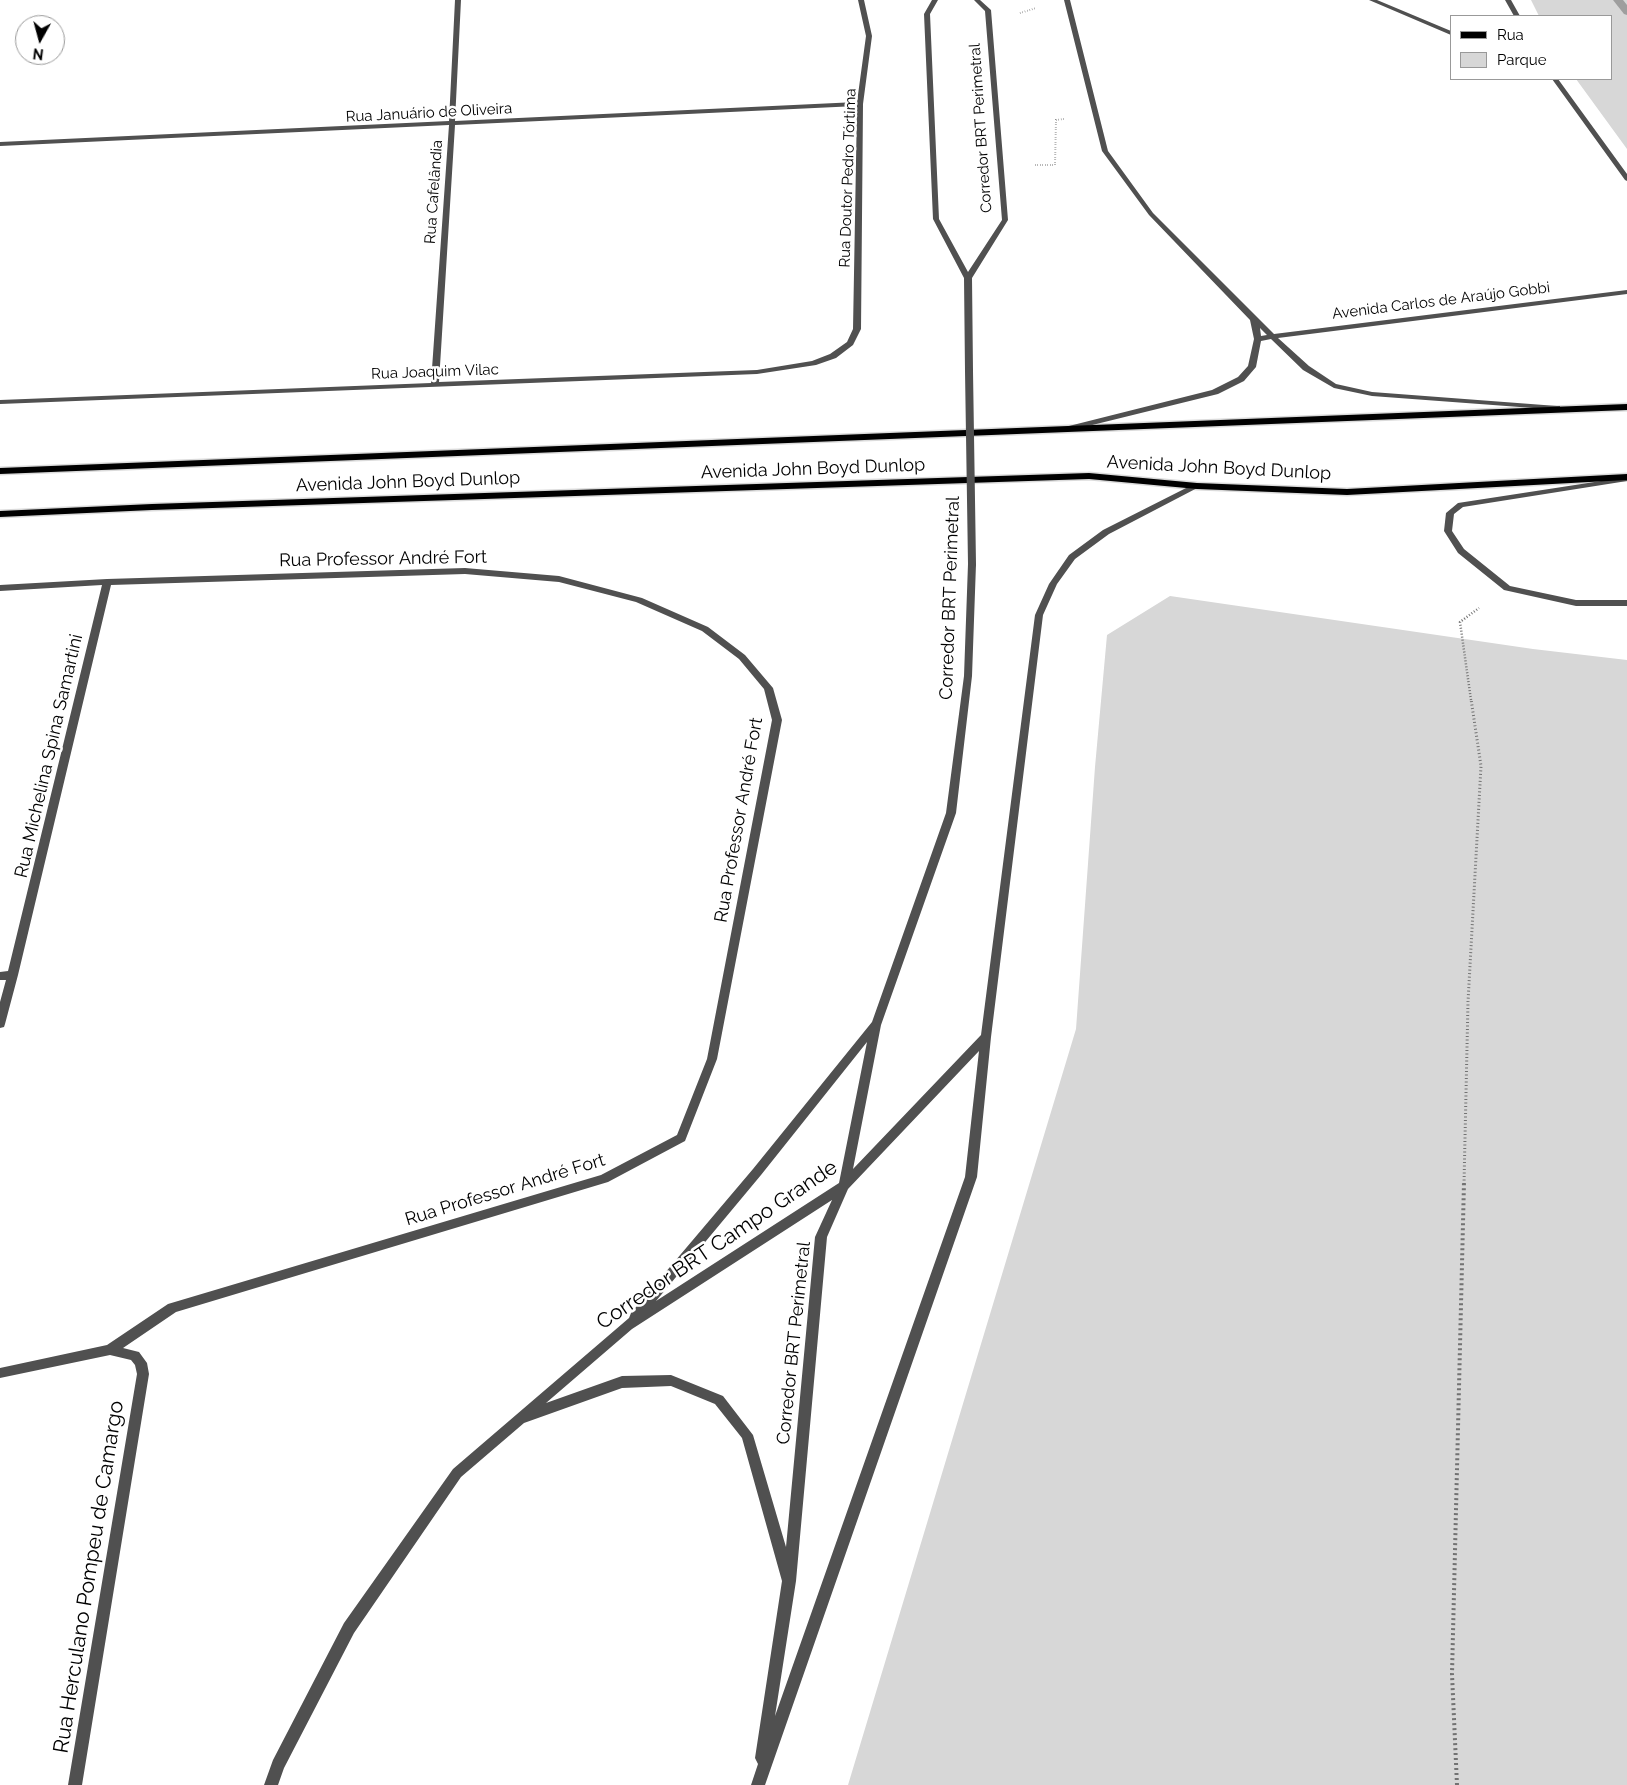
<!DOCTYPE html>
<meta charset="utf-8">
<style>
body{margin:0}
#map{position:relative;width:1627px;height:1785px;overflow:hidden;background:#fff;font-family:Raleway,sans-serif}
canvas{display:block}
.legend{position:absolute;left:1450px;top:15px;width:162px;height:65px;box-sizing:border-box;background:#fff;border:1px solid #999;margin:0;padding:6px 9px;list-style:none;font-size:15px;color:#000}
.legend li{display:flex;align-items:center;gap:10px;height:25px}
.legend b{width:25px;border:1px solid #999}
.north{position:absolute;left:15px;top:15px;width:50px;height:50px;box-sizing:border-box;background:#fff;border:1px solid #999;border-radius:50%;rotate:187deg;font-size:14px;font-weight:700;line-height:20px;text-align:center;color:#000}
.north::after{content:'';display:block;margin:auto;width:18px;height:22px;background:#000;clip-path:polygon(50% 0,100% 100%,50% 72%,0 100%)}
</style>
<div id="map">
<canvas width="1627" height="1785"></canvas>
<ul class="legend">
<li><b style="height:6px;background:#000"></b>Rua</li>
<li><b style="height:14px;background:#d7d7d7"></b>Parque</li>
</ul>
<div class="north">N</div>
</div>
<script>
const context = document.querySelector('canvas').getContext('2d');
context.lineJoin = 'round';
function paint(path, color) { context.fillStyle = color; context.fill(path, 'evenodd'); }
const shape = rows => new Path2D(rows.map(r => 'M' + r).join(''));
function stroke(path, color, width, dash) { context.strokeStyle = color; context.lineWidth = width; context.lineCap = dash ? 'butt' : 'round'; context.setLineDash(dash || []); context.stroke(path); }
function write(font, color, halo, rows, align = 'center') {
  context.font = font + ' Raleway,sans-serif'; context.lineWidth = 5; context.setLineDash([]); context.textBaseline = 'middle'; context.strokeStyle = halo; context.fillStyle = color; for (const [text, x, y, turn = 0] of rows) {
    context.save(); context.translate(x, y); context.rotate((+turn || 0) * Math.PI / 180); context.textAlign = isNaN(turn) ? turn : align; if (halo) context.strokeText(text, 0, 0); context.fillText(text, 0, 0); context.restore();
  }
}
paint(shape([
 [1531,0,1627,0,1627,149,1576,79,1611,79,1611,16,1539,16],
 [1170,596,1533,649,1627,660,1627,1785,848,1785,1076,1029,1095,767,1107,635]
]), '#d7d7d7');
paint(shape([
 [1613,0,1623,0,1627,5,1627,15,1624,14,1613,0]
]), '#9e9e9e');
const primary = shape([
 [1627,404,1627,410,0,474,0,468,1627,404],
 [1089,473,1197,483,1347,489,1627,474,1627,480,1347,495,1197,489,1089,479,152,510,0,517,0,511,152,504,1089,473]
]);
stroke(primary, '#dbdbdb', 3);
stroke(shape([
 [1020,13,1036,8],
 [1035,165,1055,165,1056,120,1064,119]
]), '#727272', 2, [0.5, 2]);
stroke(shape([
 [1471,700,1460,622,1479,608]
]), '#727272', 2.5, [1, 2]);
stroke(shape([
 [1464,1184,1468,1002,1481,766,1471,699]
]), '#727272', 3, [1, 2.5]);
stroke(shape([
 [1457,1785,1452,1674,1464,1182]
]), '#727272', 4, [2, 3]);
paint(shape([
 [932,0,938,0,930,14,939,219,968,272,1002,220,985,11,974,0,980,0,991,10,1008,220,972,278,973,371,969,373,965,371,964,278,933,219,924,14,932,0],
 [1194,484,1200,484,1201,486,1109,534,1075,559,1057,584,1043,615,991,1037,977,1177,765,1785,751,1785,758,1764,755,1758,782,1581,742,1438,715,1404,671,1386,622,1388,524,1423,461,1477,354,1633,284,1768,278,1785,264,1785,273,1760,344,1623,453,1469,629,1318,631,1313,753,1169,872,1022,946,813,964,676,968,564,972,561,976,564,972,676,956,813,881,1025,853,1169,981,1035,1035,615,1049,584,1069,555,1103,530,1194,484],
 [867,1042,839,1183,656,1301,761,1175,867,1042],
 [979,1051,965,1177,775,1716,796,1581,827,1237,848,1189,979,1051],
 [832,1200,815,1237,786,1547,753,1435,723,1396,671,1375,622,1376,546,1403,632,1329,832,1200]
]), '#505050');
paint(shape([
 [455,0,461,0,455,121,857,102,866,36,858,0,864,0,872,36,863,104,861,329,853,345,836,358,816,365,757,374,0,404,0,400,431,383,449,125,0,146,0,142,449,121,455,0],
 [857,106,853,329,847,342,830,354,812,361,757,370,439,382,455,125,857,106],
 [1064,0,1070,0,1108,151,1153,213,1274,334,1627,290,1627,294,1278,338,1309,366,1336,384,1372,392,1557,406,1560,406,1560,410,1372,396,1334,388,1303,370,1271,339,1261,341,1256,367,1244,381,1218,394,1072,430,1069,430,1069,426,1212,390,1238,377,1248,366,1254,339,1250,320,1149,215,1102,151,1064,0],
 [1260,328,1267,335,1261,336,1260,328],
 [1369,0,1377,0,1451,31,1451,35,1369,0],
 [1505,0,1511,0,1520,16,1514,16,1505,0],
 [1552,79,1558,79,1627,174,1627,181,1625,180,1552,79],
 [1627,477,1627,481,1463,507,1454,514,1452,531,1464,549,1510,586,1576,600,1627,600,1627,606,1576,606,1504,590,1458,553,1444,531,1446,513,1458,503,1627,477],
 [465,568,559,576,642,598,708,627,745,655,773,688,782,720,717,1059,685,1141,608,1182,176,1312,123,1348,139,1352,147,1363,149,1374,82,1785,68,1785,137,1374,135,1365,131,1360,110,1355,0,1378,0,1368,107,1345,168,1304,601,1175,677,1135,707,1059,772,720,764,689,739,659,702,631,636,602,559,582,465,574,111,585,18,975,5,1024,4,1027,0,1028,0,1002,6,980,0,980,0,972,8,971,102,585,0,591,0,585,107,579,465,568]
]), '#505050');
paint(primary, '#000');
stroke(shape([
 [969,371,972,564]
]), '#505050', 8);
write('15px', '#000', '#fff', [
 ["Rua Januário de Oliveira",429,113,-3],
 ["Corredor BRT Perimetral",981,128,-94],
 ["Rua Doutor Pedro Tórtima",848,178,-88],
 ["Rua Cafelândia",434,192,-86],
 ["Avenida Carlos de Araújo Gobbi",1441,301,-7],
 ["Rua Joaquim Vilac",435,372,-2]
]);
write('18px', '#000', '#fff', [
 ["Avenida John Boyd Dunlop",1219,468,3],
 ["Avenida John Boyd Dunlop",813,469,-2],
 ["Avenida John Boyd Dunlop",408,482,-2],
 ["Rua Professor André Fort",383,559,-1],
 ["Corredor BRT Perimetral",950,598,-88],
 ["Rua Michelina Spina Samartini",49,756,-77],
 ["Rua Professor André Fort",739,820,-80],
 ["Rua Professor André Fort",505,1190,-17],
 ["Corredor BRT Perimetral",794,1343,-84]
]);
write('21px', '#000', '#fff', [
 ["Corredor BRT Campo Grande",717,1245,-34],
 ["Rua Herculano Pompeu de Camargo",89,1577,-81]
]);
</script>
